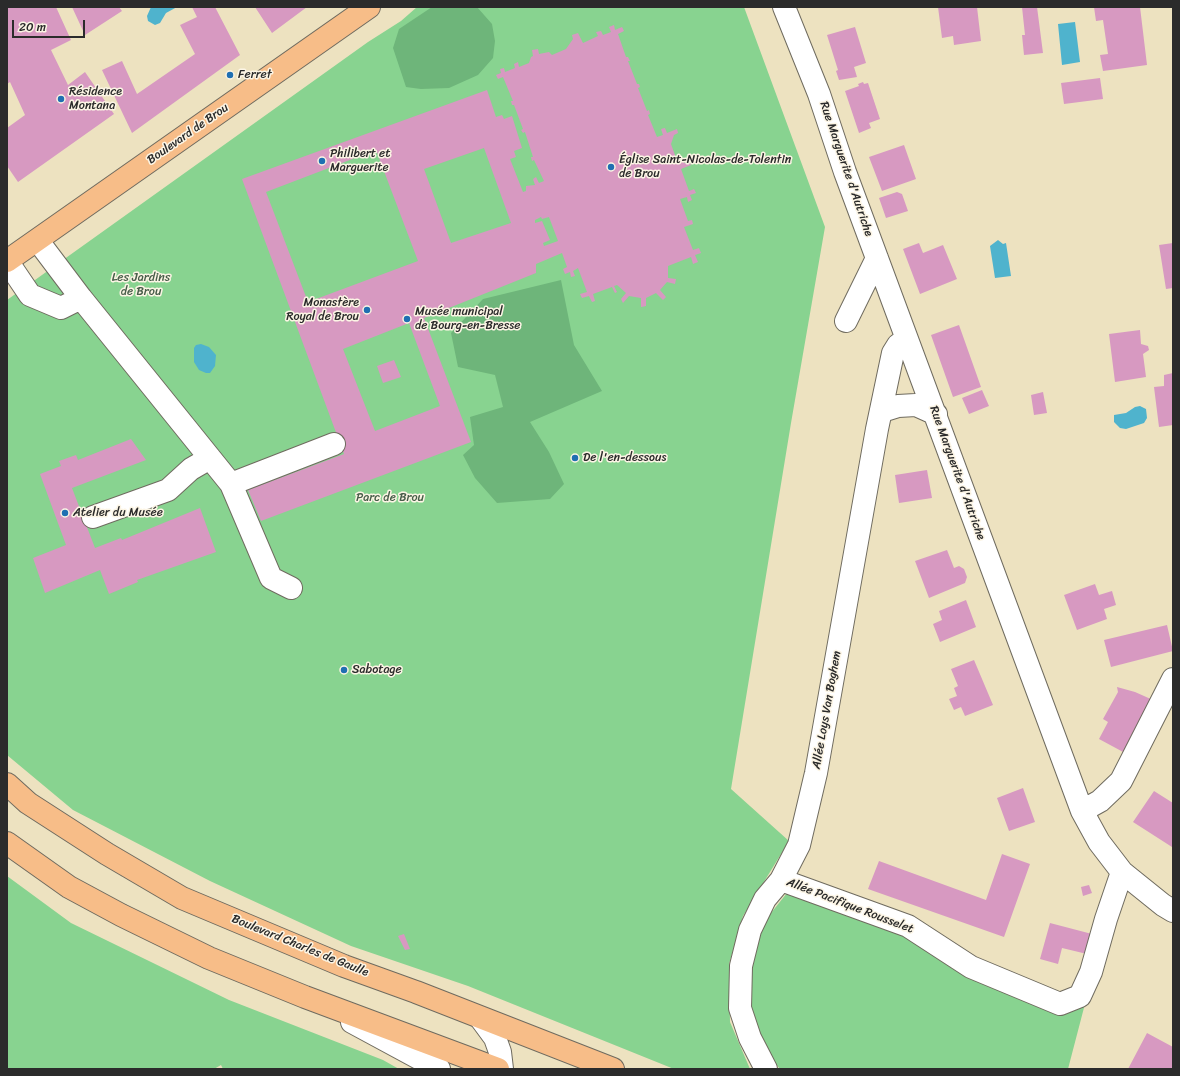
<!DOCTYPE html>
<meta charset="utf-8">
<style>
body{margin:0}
#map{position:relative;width:1180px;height:1076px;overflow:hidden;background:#ede2c0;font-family:Sriracha,sans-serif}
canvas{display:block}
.frame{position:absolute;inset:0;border:8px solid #2b2b2b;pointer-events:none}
.scale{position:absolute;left:12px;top:20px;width:73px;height:18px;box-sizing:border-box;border:2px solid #2b2b2b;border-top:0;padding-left:5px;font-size:12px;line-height:14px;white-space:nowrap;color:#2b2b2b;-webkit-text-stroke:3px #fcf5e5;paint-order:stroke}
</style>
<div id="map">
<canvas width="1180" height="1076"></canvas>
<div class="frame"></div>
<div class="scale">20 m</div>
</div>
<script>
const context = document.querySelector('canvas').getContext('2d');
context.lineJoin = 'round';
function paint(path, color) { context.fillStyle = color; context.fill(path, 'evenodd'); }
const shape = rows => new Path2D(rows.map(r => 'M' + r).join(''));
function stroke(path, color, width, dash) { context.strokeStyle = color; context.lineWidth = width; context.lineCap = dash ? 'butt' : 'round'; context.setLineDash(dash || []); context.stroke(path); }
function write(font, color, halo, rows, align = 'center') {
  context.font = font + ' Sriracha,sans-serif'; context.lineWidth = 3; context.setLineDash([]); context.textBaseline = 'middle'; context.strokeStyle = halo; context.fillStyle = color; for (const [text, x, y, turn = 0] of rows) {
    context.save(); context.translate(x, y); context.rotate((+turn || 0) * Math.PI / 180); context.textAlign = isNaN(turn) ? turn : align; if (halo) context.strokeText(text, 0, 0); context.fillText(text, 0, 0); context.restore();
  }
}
paint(shape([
 [417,7,744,7,825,227,791,423,731,789,789,841,743,916,729,964,730,1022,750,1069,674,1069,468,986,351,946,210,881,73,810,7,755,7,300,368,42,401,21],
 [7,876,71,923,229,1000,383,1060,399,1069,223,1069,221,1065,214,1069,7,1069],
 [787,893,919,938,965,971,1086,1000,1068,1069,780,1069,772,1060,755,1022,749,993,753,953,759,928]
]), '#88d390');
paint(shape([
 [432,7,477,7,492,24,495,41,493,58,478,75,449,88,421,89,406,87,393,48,399,29],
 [561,280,574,345,602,391,530,422,549,452,564,484,550,499,497,503,475,478,463,455,474,445,470,417,503,407,495,375,458,367,451,333,483,299]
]), '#6eb57a');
paint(shape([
 [151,7,177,7,166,13,160,23,155,25,148,21,147,16],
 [1075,22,1080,62,1062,65,1058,24],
 [998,240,1003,244,1006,243,1011,276,995,278,990,246],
 [201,344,209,347,216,355,215,366,210,373,206,373,199,370,194,362,194,348,196,345],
 [1140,406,1146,409,1147,418,1144,423,1126,429,1120,428,1114,422,1114,415,1126,413,1135,407]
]), '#4fb3cd');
paint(shape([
 [7,7,56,7,71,40,51,50,68,85,85,72,114,114,18,182,7,166,7,128,25,115,10,82,7,84],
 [72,7,119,7,122,11,85,35],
 [192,7,215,7,240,55,132,133,102,70,122,61,137,94,195,54,180,25,197,17],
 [255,7,307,7,272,33],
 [938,7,977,7,981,41,954,45,953,36,942,38],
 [1022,7,1037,7,1043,53,1024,55,1022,35,1025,35],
 [1094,7,1140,7,1147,65,1103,71,1100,55,1108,54,1103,20,1096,21],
 [614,25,615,30,622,27,624,31,618,34,626,57,628,57,630,61,628,61,637,84,639,84,640,87,638,88,647,111,649,110,650,114,648,115,657,137,663,135,661,129,665,128,667,133,677,129,678,133,674,135,671,144,676,158,685,163,689,161,691,165,681,169,689,191,694,189,696,193,690,195,692,200,688,202,687,197,680,199,688,221,692,220,693,224,684,227,693,250,699,248,701,253,695,255,698,262,693,264,691,257,668,266,668,278,676,279,675,284,667,282,660,290,666,297,663,300,656,293,646,298,646,306,641,307,641,298,629,296,623,303,621,299,626,293,617,285,614,286,617,292,615,293,612,287,593,294,595,301,592,302,589,296,582,298,580,294,587,292,578,268,573,271,575,276,571,277,570,272,565,274,563,269,567,267,562,253,536,264,536,273,424,318,471,442,261,521,248,490,344,454,242,179,487,90,496,117,502,115,504,119,512,116,522,148,514,151,516,157,510,159,523,192,526,191,526,186,535,185,533,179,536,177,539,183,544,181,534,160,532,161,531,157,533,157,525,132,523,133,521,130,523,129,514,105,512,105,511,101,513,101,503,77,498,79,496,75,501,73,500,69,504,68,505,72,515,68,514,64,518,62,519,67,529,63,531,57,533,56,532,50,538,49,539,54,549,52,552,55,566,49,573,39,572,35,578,33,583,43,598,36,596,32,601,31,603,35,611,32,609,27],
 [484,148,511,223,451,243,424,169],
 [376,150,418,261,308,302,266,192],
 [541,217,542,219,549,217,558,241,544,246,543,243,550,240,542,221,535,223,535,220],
 [409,323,440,406,375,431,343,349],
 [855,27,866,63,854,67,857,77,839,80,836,71,838,70,827,35],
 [1100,78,1103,99,1064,104,1061,83],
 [863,82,864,84,868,83,880,119,869,123,871,128,859,133,845,91,859,86,858,84],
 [904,145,916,179,882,191,869,157],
 [897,192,902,194,908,211,886,218,879,198],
 [919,243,923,253,943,245,957,279,920,294,903,249],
 [1173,243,1173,288,1166,289,1159,245],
 [959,325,981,387,953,397,931,335],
 [1140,330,1141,344,1148,346,1149,350,1143,354,1146,377,1115,382,1109,334],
 [394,360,401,377,383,383,377,366],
 [1173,373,1173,425,1159,427,1154,387,1164,386,1164,375],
 [982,390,989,406,969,414,962,398],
 [1043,392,1047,413,1034,415,1031,395],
 [131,439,146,460,72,488,95,548,121,538,122,540,200,508,216,552,137,580,138,582,109,594,100,570,45,593,33,558,66,545,40,474,61,466,59,461,76,455,78,460],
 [927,470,932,498,899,503,895,475],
 [947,550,954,568,959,566,964,569,967,577,965,583,929,598,915,561],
 [1095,584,1099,595,1112,591,1116,605,1104,609,1107,619,1077,630,1064,595],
 [966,600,976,627,940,642,933,624,942,620,939,611],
 [1167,625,1173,651,1111,667,1104,640],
 [974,660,993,705,965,716,961,707,954,710,949,699,957,696,954,688,958,686,951,669],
 [1117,687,1135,692,1153,700,1125,753,1099,739,1108,722,1103,719,1118,692],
 [1023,788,1035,822,1009,831,997,798],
 [1154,791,1173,803,1172,847,1133,822],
 [1002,854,1030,864,1004,937,868,889,879,861,986,900],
 [1089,885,1092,893,1083,896,1081,887],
 [1050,923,1092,934,1087,954,1062,948,1058,964,1040,959],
 [404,934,410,949,405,950,398,936],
 [1147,1033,1173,1047,1172,1069,1128,1069]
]), '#d799c1');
const minor = shape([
 [784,7,819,94,845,172,1082,811,1099,842,1122,872,1163,905,1173,911],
 [38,241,81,298,231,484,271,578,291,588],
 [7,261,30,295,61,308,81,298],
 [846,321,877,258],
 [882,411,898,406,916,405,936,414],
 [231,484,334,444],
 [93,517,168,490,191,469,210,458],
 [1082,811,1100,801,1121,781,1173,679],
 [781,880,908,926,971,967,1060,1004,1080,996,1091,972,1106,919,1122,872],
 [481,1019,495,1038,500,1052,502,1069],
 [352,1022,439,1069],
 [766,1069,750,1038,740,1008,741,966,750,930,765,899,781,880,799,845,816,773,877,429,893,353,898,345,906,339]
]);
const major = shape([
 [7,261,369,7],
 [7,784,28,803,107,854,182,898,344,966,416,992,613,1069],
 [7,843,69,887,121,915,209,958,305,997,498,1069]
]);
stroke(minor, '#6f6b5f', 24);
stroke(major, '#6f6b5f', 24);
stroke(minor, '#fff', 22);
stroke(major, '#f7bd88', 22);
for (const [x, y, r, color] of [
 [230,75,4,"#1f6fb2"],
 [61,99,4,"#1f6fb2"],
 [322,161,4,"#1f6fb2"],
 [611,167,4,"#1f6fb2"],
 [367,310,4,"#1f6fb2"],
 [407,319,4,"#1f6fb2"],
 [575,458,4,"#1f6fb2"],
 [65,513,4,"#1f6fb2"],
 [344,670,4,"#1f6fb2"]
]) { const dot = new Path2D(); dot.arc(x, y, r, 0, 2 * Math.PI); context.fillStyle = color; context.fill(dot); stroke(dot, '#fcf5e5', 1.5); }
write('12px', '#2b2b2b', '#fcf5e5', [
 ["Ferret",238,75],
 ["Résidence",69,92],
 ["Montana",69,106],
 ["Philibert et",330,154],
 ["Marguerite",330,168],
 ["Église Saint-Nicolas-de-Tolentin",619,160],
 ["de Brou",619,174],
 ["Monastère",359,303,"right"],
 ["Royal de Brou",359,317,"right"],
 ["Musée municipal",415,312],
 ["de Bourg-en-Bresse",415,326],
 ["De l'en-dessous",583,458],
 ["Atelier du Musée",73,513],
 ["Sabotage",352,670]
], 'left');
write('12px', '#2b2b2b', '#fcf5e5', [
 ["Boulevard de Brou",188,134,-35],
 ["Rue Marguerite d'Autriche",846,169,71],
 ["Rue Marguerite d'Autriche",957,473,70],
 ["Allée Loys Van Boghem",827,710,-80],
 ["Allée Pacifique Rousselet",850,906,21],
 ["Boulevard Charles de Gaulle",300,946,22]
]);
write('12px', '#475d49', '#fcf5e5', [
 ["Les Jardins",141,278],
 ["de Brou",141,292],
 ["Parc de Brou",390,498]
]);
</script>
